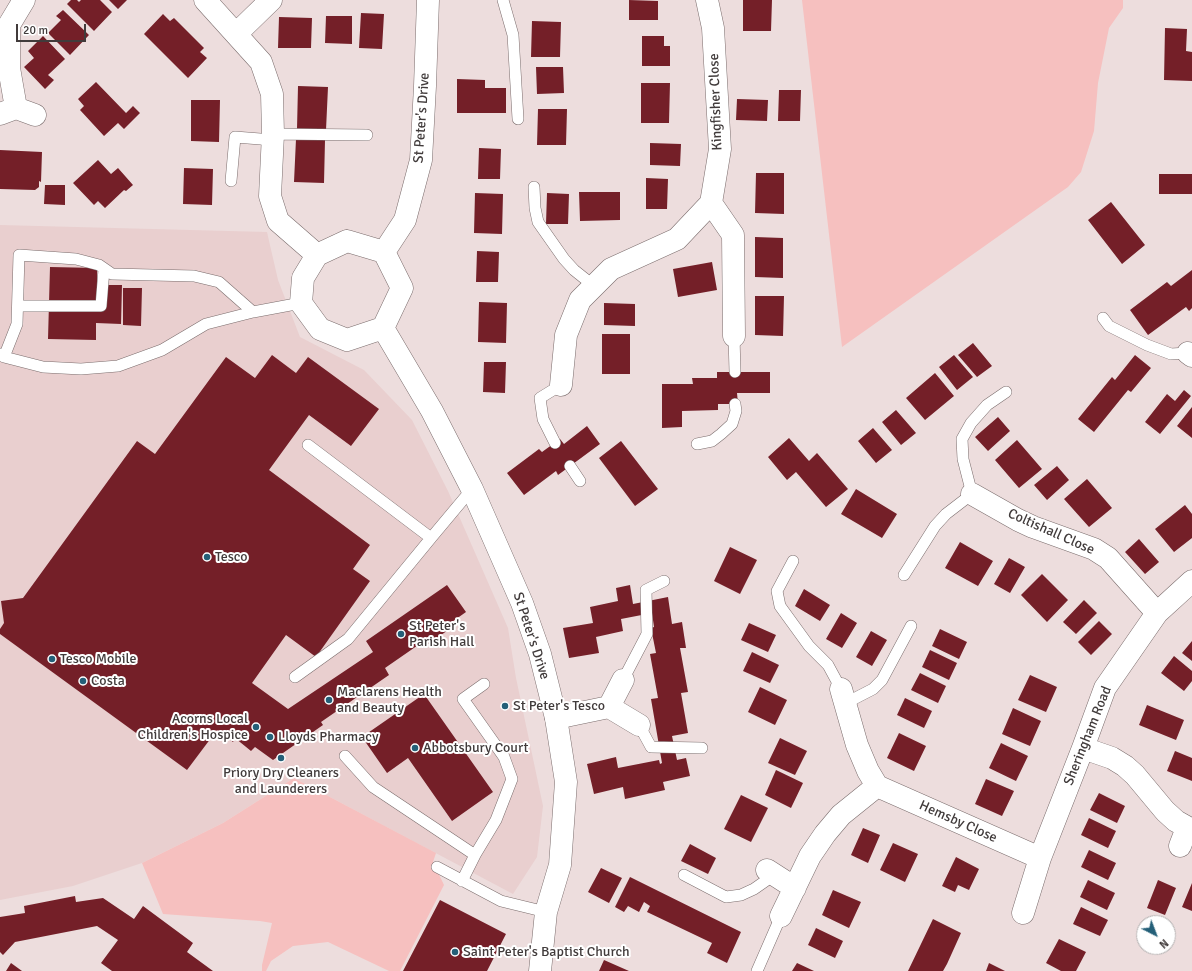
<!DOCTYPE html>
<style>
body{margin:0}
#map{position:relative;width:1192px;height:971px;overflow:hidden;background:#eddddd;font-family:Signika,sans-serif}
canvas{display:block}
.north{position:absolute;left:1136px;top:915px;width:40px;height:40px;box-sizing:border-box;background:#fff;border:1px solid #b3b1b1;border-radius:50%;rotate:138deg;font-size:11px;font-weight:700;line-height:16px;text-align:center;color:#413b3b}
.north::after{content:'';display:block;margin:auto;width:14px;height:18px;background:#245f78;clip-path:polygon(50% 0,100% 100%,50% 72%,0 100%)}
.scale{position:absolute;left:16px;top:24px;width:70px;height:18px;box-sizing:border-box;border:2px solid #413b3b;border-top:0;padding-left:5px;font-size:12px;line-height:14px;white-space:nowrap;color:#413b3b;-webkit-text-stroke:3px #fff;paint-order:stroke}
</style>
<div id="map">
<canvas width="1192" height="971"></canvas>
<div class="north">N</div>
<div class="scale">20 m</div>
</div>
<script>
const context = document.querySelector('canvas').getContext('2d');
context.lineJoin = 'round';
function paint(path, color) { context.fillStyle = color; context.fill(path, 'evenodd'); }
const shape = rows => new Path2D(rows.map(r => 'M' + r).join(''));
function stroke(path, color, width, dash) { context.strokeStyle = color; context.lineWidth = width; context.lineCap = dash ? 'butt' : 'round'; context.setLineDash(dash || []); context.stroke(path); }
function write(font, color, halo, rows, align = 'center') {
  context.font = font + ' Signika,sans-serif'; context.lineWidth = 4; context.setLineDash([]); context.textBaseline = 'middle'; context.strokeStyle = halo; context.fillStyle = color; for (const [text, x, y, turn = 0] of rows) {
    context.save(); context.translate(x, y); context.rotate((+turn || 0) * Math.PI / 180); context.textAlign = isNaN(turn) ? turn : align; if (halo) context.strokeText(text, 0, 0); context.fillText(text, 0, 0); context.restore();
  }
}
paint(shape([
 [0,225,267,232,278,280,300,337,364,370,412,420,448,491,508,628,516,678,543,806,537,857,513,894,294,778,223,823,142,863,73,886,0,900]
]), '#e9cfcf');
paint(shape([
 [802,0,1123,0,1123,8,1109,28,1098,83,1094,131,1081,172,1068,187,842,347],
 [294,778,436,853,433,862,444,885,400,971,389,971,328,942,293,946,271,961,266,971,262,971,262,965,272,923,260,921,163,914,142,863,223,823]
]), '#f6c0bf');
paint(shape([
 [71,0,77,0,79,2,81,0,100,0,112,12,94,31,67,4],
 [109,0,127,0,118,9],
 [629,0,658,1,658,20,629,20],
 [743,0,772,0,771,31,743,31],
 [63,10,89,35,70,55,48,33,61,20,56,16],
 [361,13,384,14,382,49,359,48],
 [163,14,170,21,174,18,204,48,200,52,207,58,188,78,144,34],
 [326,16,352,16,352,44,325,43],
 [279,17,312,18,311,48,278,48],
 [532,21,561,22,560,57,531,57],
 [1165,28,1187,29,1186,51,1192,52,1192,81,1164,80],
 [43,36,65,59,48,75,54,80,45,89,24,67,34,58,28,51],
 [642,36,664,36,664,46,670,46,670,66,642,66],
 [536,67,563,67,564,93,537,94],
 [457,79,485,80,485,88,506,88,506,113,457,113],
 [96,82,126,113,133,106,140,113,124,129,118,123,104,136,80,110,84,106,78,99],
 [641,83,670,83,669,123,641,123],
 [298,86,328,87,326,130,297,129],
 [779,90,801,90,800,121,778,121],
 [737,99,768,100,767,121,736,120],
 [191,100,220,100,219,142,191,141],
 [538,109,567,109,566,145,537,145],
 [296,139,325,140,324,183,294,182],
 [650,143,681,144,680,166,650,165],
 [479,148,501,149,500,179,478,179],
 [0,150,42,152,41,182,39,181,39,187,35,190,0,189],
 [98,160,111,174,118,168,133,185,126,191,124,190,105,208,98,201,94,205,73,183],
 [184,168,213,169,212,205,183,204],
 [756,173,784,173,784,214,755,213],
 [1159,174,1192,174,1192,194,1159,194],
 [646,178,668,179,667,209,646,209],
 [45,185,65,185,65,205,44,204],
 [579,192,620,192,620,220,580,221],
 [475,193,503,194,502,234,474,233],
 [547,193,569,194,568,224,546,224],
 [1111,202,1145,245,1122,264,1088,220],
 [755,237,783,238,783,278,755,277],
 [477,251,499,252,498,282,476,282],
 [712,262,717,290,678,297,673,269],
 [50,267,97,268,97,285,122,285,121,324,96,323,96,340,48,339],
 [1192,270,1192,308,1189,311,1186,307,1148,335,1130,310,1167,282,1171,286],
 [123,288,142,288,141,326,123,325],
 [755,296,784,296,783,336,755,335],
 [479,302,507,303,506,343,478,342],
 [604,303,635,304,635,326,604,325],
 [602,334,630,334,630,374,602,374],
 [973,343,992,366,977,377,958,355],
 [272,355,296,373,308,357,379,409,351,446,309,415,269,470,370,545,353,569,370,581,316,657,286,635,252,683,288,709,373,652,366,641,447,585,466,612,449,624,451,628,427,645,424,641,385,668,389,675,321,722,323,725,273,760,255,747,251,751,235,738,233,742,217,730,187,770,0,634,0,629,4,623,1,601,23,598,137,441,155,454,226,357,255,378],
 [954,355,973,377,957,390,939,367],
 [1135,355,1151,368,1131,392,1128,390,1094,432,1078,419,1112,377,1115,380],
 [484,362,506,362,505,393,483,392],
 [717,372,770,372,770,393,737,393,738,404,718,404,718,410,682,411,682,427,662,428,662,384,693,384,692,378,717,378],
 [935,373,954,396,925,420,906,398],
 [1184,390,1191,396,1160,434,1145,422,1167,394,1175,401],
 [1192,407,1192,438,1177,426],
 [896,410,916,433,901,445,882,422],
 [998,417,1010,431,988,451,975,437],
 [587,426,600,444,558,475,556,471,524,495,507,473,539,449,542,452,560,439,564,444],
 [873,428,892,450,876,463,858,441],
 [789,438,809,461,817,453,848,489,826,507,796,472,787,480,768,457],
 [1017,440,1042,469,1019,488,995,460],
 [621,441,658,489,635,506,599,458],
 [1057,466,1069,480,1047,500,1034,485],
 [1087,479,1112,508,1089,527,1064,499],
 [856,489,897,514,882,538,841,514],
 [1185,505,1192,514,1192,538,1174,552,1155,529],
 [1139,539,1159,562,1145,574,1125,552],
 [960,542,993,561,978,586,945,568],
 [730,547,757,560,740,594,714,581],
 [1009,558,1025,567,1010,593,994,584],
 [1042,574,1068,600,1047,622,1021,595],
 [630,585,633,604,668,597,672,624,682,622,686,648,680,648,688,692,681,693,688,733,672,736,677,760,686,758,690,776,663,782,665,790,625,799,623,787,594,794,587,764,616,757,618,768,659,760,660,764,662,763,651,699,658,698,650,654,656,653,651,628,654,627,652,613,621,619,623,631,596,637,599,653,569,658,563,628,593,623,590,607,618,601,616,588],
 [804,589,830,605,820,621,795,606],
 [1084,600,1097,613,1076,634,1063,622],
 [841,613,857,623,842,648,826,639],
 [1099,621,1112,634,1091,655,1078,642],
 [749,623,776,635,768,652,741,640],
 [940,629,967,642,959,659,932,646],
 [871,631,887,640,872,666,856,657],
 [1192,641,1192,661,1182,653],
 [930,650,957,663,949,680,922,667],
 [752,652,779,665,770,683,743,671],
 [1174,656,1192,671,1192,681,1184,691,1161,673],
 [920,673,946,686,938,703,911,690],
 [1030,675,1057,687,1046,712,1018,700],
 [760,687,787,700,775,725,748,712],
 [424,694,493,792,452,821,408,758,387,773,362,737],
 [905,698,932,711,924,728,897,715],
 [1147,705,1184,720,1176,740,1139,725],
 [1013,708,1041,721,1030,746,1002,734],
 [899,733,926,746,914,771,887,758],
 [780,738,807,751,795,775,768,763],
 [1001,743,1028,756,1016,781,989,768],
 [1175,751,1192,758,1192,781,1167,771],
 [776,770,803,783,791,808,765,795],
 [986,779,1014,791,1002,816,975,804],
 [1099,793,1125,806,1117,823,1090,810],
 [741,795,768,808,751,842,724,829],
 [1089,818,1116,831,1108,848,1081,835],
 [863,828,880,835,868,863,851,855],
 [893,843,918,854,905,882,880,870],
 [690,844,716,858,708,874,681,861],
 [1089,850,1116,863,1108,880,1081,867],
 [956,857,979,869,969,890,958,885,955,892,942,886],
 [601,868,622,878,609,903,588,892],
 [630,877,741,932,727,963,707,953,712,943,647,912,650,906,644,902,639,912,628,906,624,912,615,907],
 [1088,880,1115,893,1107,910,1080,897],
 [1158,880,1176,888,1165,915,1147,908],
 [1192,883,1192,911,1182,907],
 [833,890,861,902,849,928,822,915],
 [75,896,76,902,103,898,134,919,143,906,193,943,187,952,213,971,112,971,101,963,118,940,97,926,15,942,3,955,0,952,0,917,25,913,24,906],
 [440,900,506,934,487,971,403,971],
 [1081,907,1108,920,1100,936,1073,924],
 [933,919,961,933,947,964,943,971,908,971],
 [816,928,843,941,835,958,808,945],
 [1059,939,1086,952,1076,971,1061,971,1046,963],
 [604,960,629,971,599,971],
 [11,963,22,971,6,971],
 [797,963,814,971,792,971],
 [989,963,1005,971,986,971]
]), '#741f28');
const service = shape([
 [503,0,513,35,518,119],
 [273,134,367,135],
 [231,181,235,137,273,140],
 [534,187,535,208,538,222,564,259,574,270,594,286],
 [18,306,101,306,104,269],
 [1103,318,1109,326,1147,345,1171,354,1188,353],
 [734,336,735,372],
 [0,354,4,357,43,367,81,369,118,366,162,350,206,324,253,312,301,303],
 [4,357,17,324,19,255,76,259,99,265,112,274,194,276,219,282,253,312],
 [555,443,543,419,540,398,561,385],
 [697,444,712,441,721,434,732,424,736,411,735,404],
 [308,445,431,538,472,489],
 [570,466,580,481],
 [793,561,777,591,780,606,809,646,828,665,841,689],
 [904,575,935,526,946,514,972,494,963,459,962,439,971,423,987,405,1006,392],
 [295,677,348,639,431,538],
 [623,680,647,634,646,590,664,581],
 [844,704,873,689,882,680,911,626],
 [639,725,651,747,702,748],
 [345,756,373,787,475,855],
 [437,867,501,901,546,912],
 [684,875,726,897,741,895,754,889,774,875],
 [462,881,475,855,496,820,512,779,504,757,463,699,484,684],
 [757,971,781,916]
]);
const minor = shape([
 [205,0,261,62,272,94,273,134,270,196,278,221,317,255],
 [236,34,271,0],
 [16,108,9,68,9,25,24,0],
 [0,114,16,108,35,115],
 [711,203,733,235,734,336],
 [1188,353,1192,356],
 [561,385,566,335,580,300,611,269,677,239,711,203,720,149,713,28,707,0],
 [972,494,1018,520,1033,527,1094,549,1108,558,1157,613],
 [841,689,857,745,868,771,877,786],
 [609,707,623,680],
 [556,718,609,707,639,725],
 [1083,748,1112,758,1125,766,1135,775,1165,811,1176,821,1192,830],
 [1180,846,1187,828],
 [767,870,795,888],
 [1023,913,1040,858,1083,748,1105,688,1157,613,1192,581],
 [781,916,810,856,825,834,841,815,877,786,1040,858]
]);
const tertiary = shape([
 [347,241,384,252,402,288,383,328,347,340,320,329,301,303,303,278,317,255,347,241],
 [384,252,405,220,421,160,425,86,428,0],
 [383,328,432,411,472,489,522,603,540,654,556,718,566,782,560,865,546,912,540,971]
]);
stroke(service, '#7b6d6d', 12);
stroke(minor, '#7b6d6d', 23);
stroke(tertiary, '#7b6d6d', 23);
stroke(service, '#fff', 11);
stroke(minor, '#fff', 22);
stroke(tertiary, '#fff', 22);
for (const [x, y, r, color] of [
 [207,557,4,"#245f78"],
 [401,634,4,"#245f78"],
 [52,659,4,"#245f78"],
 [83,681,4,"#245f78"],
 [329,700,4,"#245f78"],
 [505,706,4,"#245f78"],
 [256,727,4,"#245f78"],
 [270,737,4,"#245f78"],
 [415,748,4,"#245f78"],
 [281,758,4,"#245f78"],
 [455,952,4,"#245f78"]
]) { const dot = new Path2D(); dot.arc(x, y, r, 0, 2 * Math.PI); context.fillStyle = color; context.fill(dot); stroke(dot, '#fff', 1.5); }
write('14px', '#413b3b', '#fff', [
 ["Kingfisher Close",716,102,-92],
 ["St Peter's Drive",422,118,-86],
 ["Coltishall Close",1051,532,24],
 ["St Peter's Drive",531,636,72],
 ["Sheringham Road",1088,736,-68],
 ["Hemsby Close",958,822,24]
]);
write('14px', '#413b3b', '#fff', [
 ["Tesco",215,557],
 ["St Peter's",409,626],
 ["Parish Hall",409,642],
 ["Tesco Mobile",60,659],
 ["Costa",91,681],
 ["Maclarens Health",337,692],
 ["and Beauty",337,708],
 ["St Peter's Tesco",513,706],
 ["Acorns Local",248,719,"right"],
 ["Children's Hospice",248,735,"right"],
 ["Lloyds Pharmacy",278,737],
 ["Abbotsbury Court",423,748],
 ["Priory Dry Cleaners",281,773,"center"],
 ["and Launderers",281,789,"center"],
 ["Saint Peter's Baptist Church",463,952]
], 'left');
</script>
